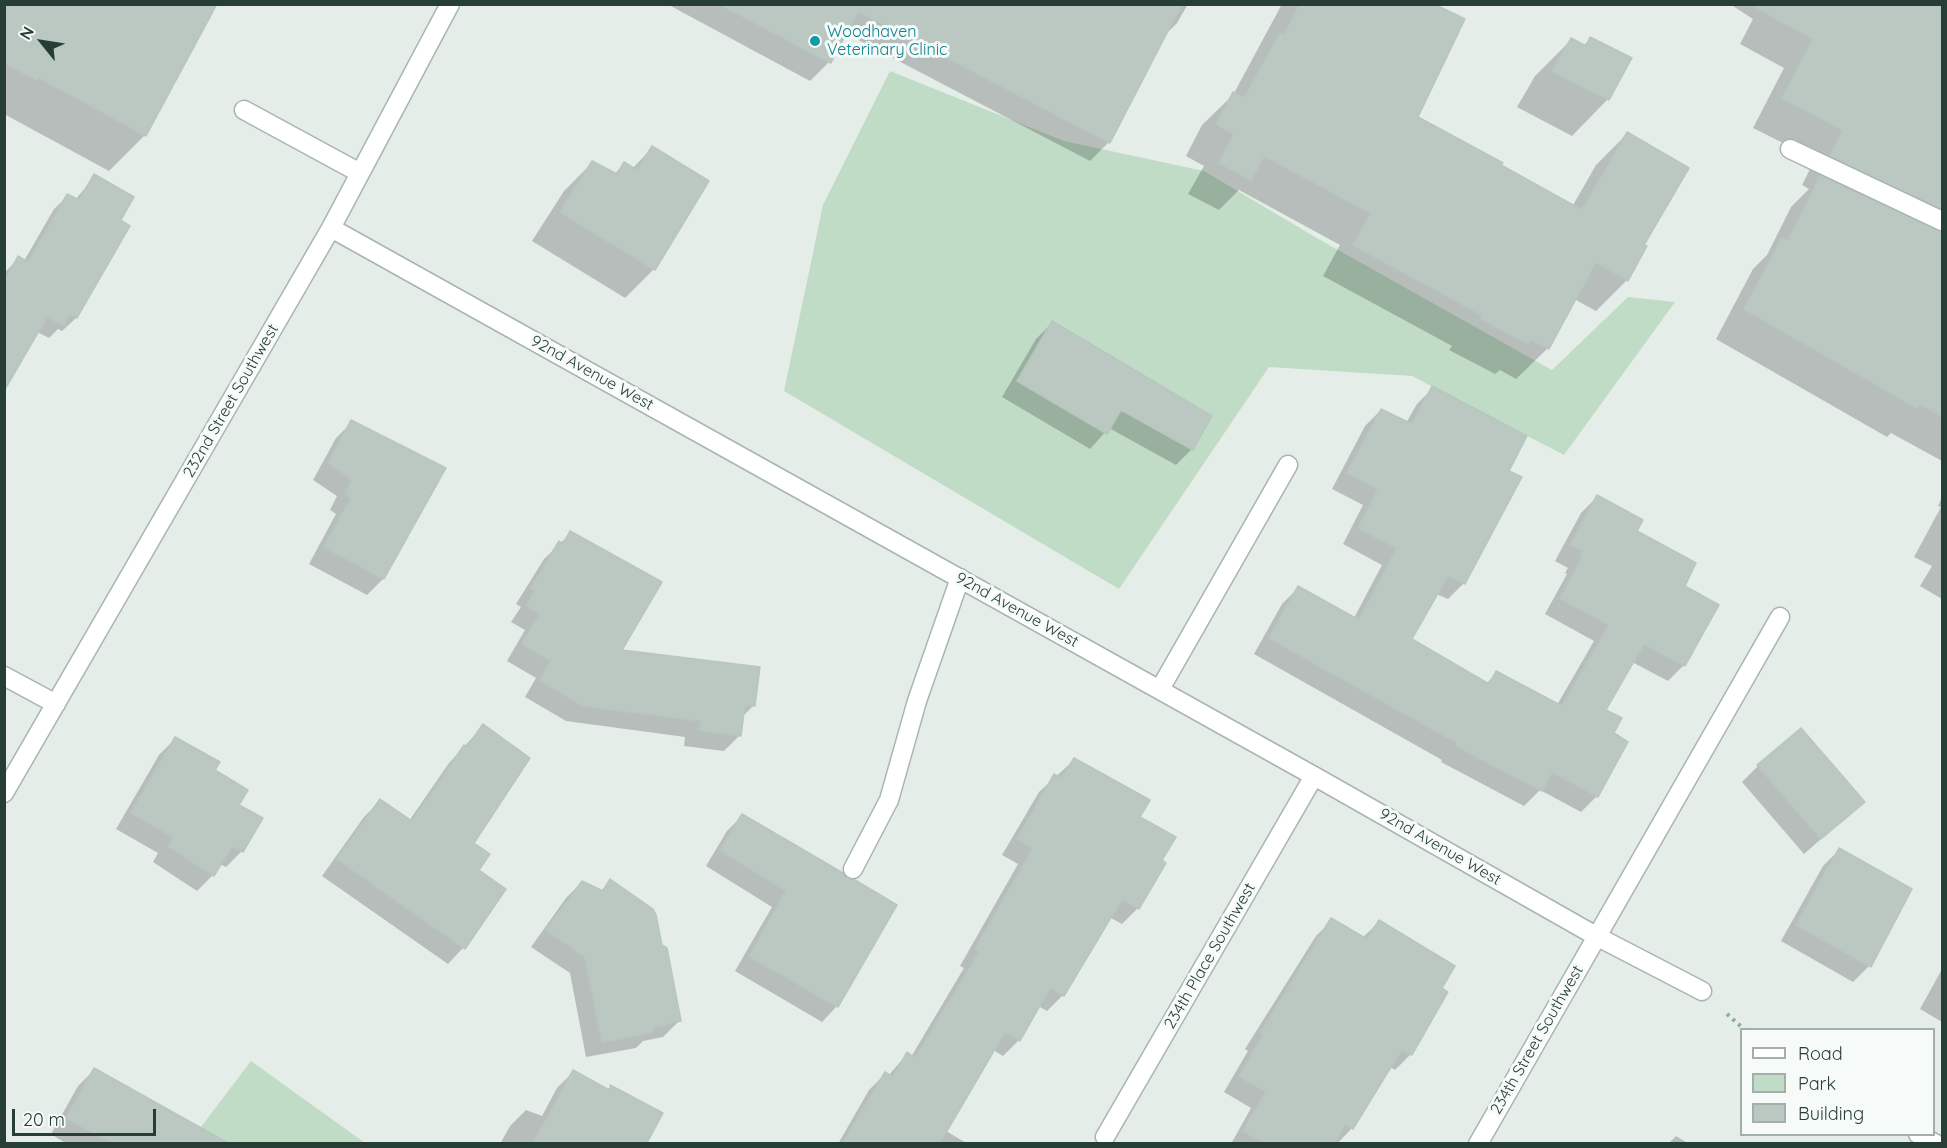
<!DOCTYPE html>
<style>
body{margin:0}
#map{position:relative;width:1947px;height:1148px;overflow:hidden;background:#e5ede9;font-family:Quicksand,sans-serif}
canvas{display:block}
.frame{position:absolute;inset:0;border:6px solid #263e36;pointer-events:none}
.legend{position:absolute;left:1740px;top:1028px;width:195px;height:108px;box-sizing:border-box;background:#f6faf8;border:2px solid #a3afaa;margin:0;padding:8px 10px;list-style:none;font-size:18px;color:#263e36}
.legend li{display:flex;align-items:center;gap:12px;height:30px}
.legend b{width:30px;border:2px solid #a3afaa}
.north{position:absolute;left:12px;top:12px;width:60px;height:60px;-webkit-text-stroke:4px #f6faf8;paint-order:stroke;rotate:300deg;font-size:16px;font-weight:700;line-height:24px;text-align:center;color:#263e36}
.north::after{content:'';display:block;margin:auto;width:21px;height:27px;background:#263e36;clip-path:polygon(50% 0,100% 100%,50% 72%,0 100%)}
.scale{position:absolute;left:12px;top:1109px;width:144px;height:27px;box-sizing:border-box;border:3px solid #263e36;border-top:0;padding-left:8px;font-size:18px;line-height:21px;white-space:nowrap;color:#263e36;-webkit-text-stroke:4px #f6faf8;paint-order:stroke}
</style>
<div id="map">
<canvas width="1947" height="1148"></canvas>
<div class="frame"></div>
<ul class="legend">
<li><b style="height:8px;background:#fff"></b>Road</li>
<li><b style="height:16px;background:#c1dcc6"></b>Park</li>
<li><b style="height:16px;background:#bbc8c2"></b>Building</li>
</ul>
<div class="north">N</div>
<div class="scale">20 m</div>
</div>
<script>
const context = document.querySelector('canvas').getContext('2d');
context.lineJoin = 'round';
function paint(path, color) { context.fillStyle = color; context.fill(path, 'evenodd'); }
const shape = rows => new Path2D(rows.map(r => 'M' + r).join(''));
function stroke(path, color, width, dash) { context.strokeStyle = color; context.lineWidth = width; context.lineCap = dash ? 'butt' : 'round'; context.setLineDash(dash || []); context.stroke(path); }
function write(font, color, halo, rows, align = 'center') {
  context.font = font + ' Quicksand,sans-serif'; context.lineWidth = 6; context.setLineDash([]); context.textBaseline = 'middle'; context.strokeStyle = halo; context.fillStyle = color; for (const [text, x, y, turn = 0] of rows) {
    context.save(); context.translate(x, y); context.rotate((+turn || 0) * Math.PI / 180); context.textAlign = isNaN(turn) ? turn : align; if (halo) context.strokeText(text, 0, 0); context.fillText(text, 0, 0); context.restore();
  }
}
paint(shape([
 [890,71,1064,141,1204,171,1315,237,1552,370,1628,297,1675,302,1564,455,1412,376,1269,367,1119,589,784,391,823,205],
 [251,1061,365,1143,188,1144]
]), '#c1dcc6');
paint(shape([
 [4,4,145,135,109,171,4,114],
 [667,4,1188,4,1177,23,1163,37,1109,142,1090,161,845,33,829,62,810,81],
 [1282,4,1432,4,1416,118,1572,207,1596,165,1627,134,1642,245,1627,280,1596,311,1574,299,1548,348,1516,379,1500,370,1495,374,1449,350,1452,346,1323,276,1340,245,1239,190,1219,210,1188,194,1204,166,1186,156,1202,125,1233,95],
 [1730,4,1934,4,1942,9,1942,461,1891,433,1887,437,1716,339,1753,269,1767,255,1791,207,1809,189,1802,185,1815,159,1753,128,1784,68,1740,44,1753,19],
 [1591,38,1630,59,1608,99,1572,136,1517,107,1535,76,1571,40,1583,46],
 [652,148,707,181,654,269,625,298,532,241,564,191,592,163,614,174,625,164,632,169],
 [95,176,119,221,128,227,76,318,62,331,58,329,49,338,37,332,4,386,4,273,19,258,24,261,54,209,68,196,75,200],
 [1052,323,1192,449,1176,465,1109,428,1090,449,1002,397,1036,339],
 [1433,388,1507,471,1520,478,1464,583,1448,599,1436,594,1410,640,1486,684,1497,672,1557,705,1594,641,1545,614,1567,574,1565,573,1568,568,1555,561,1581,513,1597,497,1635,532,1683,587,1684,665,1668,681,1632,662,1604,710,1612,734,1597,796,1581,812,1540,790,1524,806,1441,762,1442,760,1254,654,1282,604,1298,588,1354,618,1382,565,1343,544,1363,505,1332,489,1365,426,1381,410,1406,423,1417,404],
 [352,422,383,579,367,595,309,564,336,514,330,510,337,496,313,480,336,438],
 [1942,497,1942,599,1920,586,1932,566,1914,557,1941,507,1938,506],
 [571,533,619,651,754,705,742,717,740,735,724,751,684,746,685,737,566,721,525,697,536,678,507,661,525,630,511,622,521,607,516,604,544,559],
 [483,726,472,844,477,870,504,890,463,948,448,964,322,876,364,817,380,801,409,821,449,763],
 [175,739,237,806,242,851,226,867,220,864,213,875,197,891,153,862,158,853,116,829,159,755],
 [1074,760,1138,817,1160,861,1138,908,1122,924,1109,917,1063,995,1047,1011,1038,1006,1019,1040,1003,1056,993,1050,946,1131,968,1144,838,1144,869,1090,885,1074,888,1076,907,1054,911,1057,964,968,960,966,1018,864,1002,855,1039,792],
 [1758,766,1863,802,1804,854,1742,782],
 [742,816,847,880,895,905,837,1006,822,1022,735,971,772,907,706,866,727,831],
 [1839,850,1869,966,1853,982,1781,941,1823,866],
 [610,881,654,911,679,1021,663,1037,643,1041,636,1048,586,1057,570,973,531,947,566,898,582,882,600,892],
 [1332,920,1362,938,1379,922,1440,989,1411,1054,1395,1070,1390,1067,1352,1128,1337,1144,1231,1144,1251,1108,1224,1092,1248,1051,1245,1049,1316,936],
 [1942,969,1942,1022,1920,1009],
 [94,1070,182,1119,169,1144,67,1144,51,1134,78,1086],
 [573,1072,607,1090,610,1087,661,1114,645,1144,500,1144,510,1126,526,1110,542,1116,557,1088],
 [1676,1136,1689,1144,1668,1144]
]), '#0003');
const building = shape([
 [4,4,217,4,146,136,38,77,37,80,4,63,4,4],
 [719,4,1182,4,1110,143,858,11,831,63,719,4],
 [1300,4,1434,4,1465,19,1418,117,1503,163,1501,165,1582,210,1627,132,1689,168,1644,245,1647,246,1628,281,1596,262,1549,349,1530,339,1528,344,1480,318,1482,315,1353,245,1371,213,1264,156,1251,180,1219,163,1234,134,1216,124,1233,92,1244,98,1280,33,1284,35,1300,4],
 [1750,4,1942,4,1942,209,1830,156,1843,130,1782,98,1813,39,1750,4],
 [1590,37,1632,58,1609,100,1552,71,1571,38,1586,46,1590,37],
 [652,146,709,181,655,270,560,212,592,161,617,174,624,162,637,170,652,146],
 [94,174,134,197,121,220,130,226,77,318,69,314,64,326,47,317,4,391,4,282,18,256,28,262,67,194,79,200,94,174],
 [1820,176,1942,232,1942,416,1920,404,1917,408,1744,309,1782,238,1788,241,1820,176],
 [1052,321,1212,416,1193,450,1121,410,1107,434,1017,381,1052,321],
 [1432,386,1527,436,1509,471,1522,477,1465,584,1448,576,1412,639,1489,684,1496,671,1562,706,1609,625,1560,598,1582,558,1580,556,1583,551,1570,545,1597,495,1643,520,1637,531,1696,563,1685,586,1719,605,1685,666,1644,644,1606,710,1622,718,1614,733,1628,742,1598,797,1552,772,1542,791,1456,746,1457,743,1269,638,1298,586,1359,620,1397,548,1358,528,1378,489,1347,473,1381,409,1412,424,1432,386],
 [351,420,446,468,384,579,324,547,351,498,345,494,352,480,328,463,351,420],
 [570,531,662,582,622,650,760,667,755,706,745,705,741,736,699,730,701,721,583,706,540,680,551,661,522,644,540,614,526,606,535,590,531,588,559,541,563,544,570,531],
 [483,724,530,758,474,843,490,854,479,870,506,889,465,949,337,859,380,799,412,821,464,745,467,747,483,724],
 [1801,728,1865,802,1821,839,1757,765,1801,728],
 [175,737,220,762,215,770,248,790,239,805,263,818,243,852,232,846,214,876,168,846,173,837,131,813,175,737],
 [1074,758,1150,800,1140,817,1176,837,1162,860,1166,863,1139,909,1122,899,1064,996,1050,988,1020,1041,1005,1032,940,1143,843,1143,885,1072,893,1077,907,1052,915,1058,979,952,975,949,1033,848,1017,839,1054,774,1062,778,1074,758],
 [742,814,843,873,847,879,855,880,897,905,838,1007,749,956,786,891,720,850,742,814],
 [1839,848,1912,889,1871,967,1796,925,1839,848],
 [610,879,653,909,656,915,662,945,667,948,681,1021,653,1027,653,1032,602,1042,585,957,546,930,582,881,603,891,610,879],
 [1331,918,1367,939,1379,920,1455,966,1442,988,1448,992,1412,1055,1402,1049,1353,1129,1345,1124,1334,1143,1264,1143,1243,1131,1266,1092,1239,1076,1263,1035,1260,1033,1331,918],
 [94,1068,228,1143,112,1143,66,1118,94,1068],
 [573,1070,611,1091,610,1085,663,1113,647,1143,533,1143,573,1070]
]);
paint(building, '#bbc8c2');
stroke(building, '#b8c6c0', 1.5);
const minor = shape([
 [244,110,360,173],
 [1790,149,1942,221],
 [331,228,1314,776,1596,936,1702,991],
 [4,676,56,704],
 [1160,689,1288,465],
 [4,793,331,228,450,4],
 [853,869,889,800,917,701,960,578],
 [1918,1134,1936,1144],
 [1105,1137,1314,776],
 [1478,1144,1780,617]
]);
stroke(minor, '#a8b5b0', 21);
stroke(shape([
 [1727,1014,1745,1030]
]), '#89aea0', 4, [3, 4.5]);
stroke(minor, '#fff', 18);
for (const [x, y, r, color] of [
 [815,41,6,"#0f9aa8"]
]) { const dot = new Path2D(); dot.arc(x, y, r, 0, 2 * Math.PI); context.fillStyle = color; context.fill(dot); stroke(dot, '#f6faf8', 2); }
write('16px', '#0d838f', '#f6faf8', [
 ["Woodhaven",827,32],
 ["Veterinary Clinic",827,50]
], 'left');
write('16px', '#263e36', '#f6faf8', [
 ["92nd Avenue West",592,373,29],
 ["232nd Street Southwest",231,401,-60],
 ["92nd Avenue West",1017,610,29],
 ["92nd Avenue West",1440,847,30],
 ["234th Place Southwest",1210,956,-60],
 ["234th Street Southwest",1537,1040,-60]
]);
</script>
